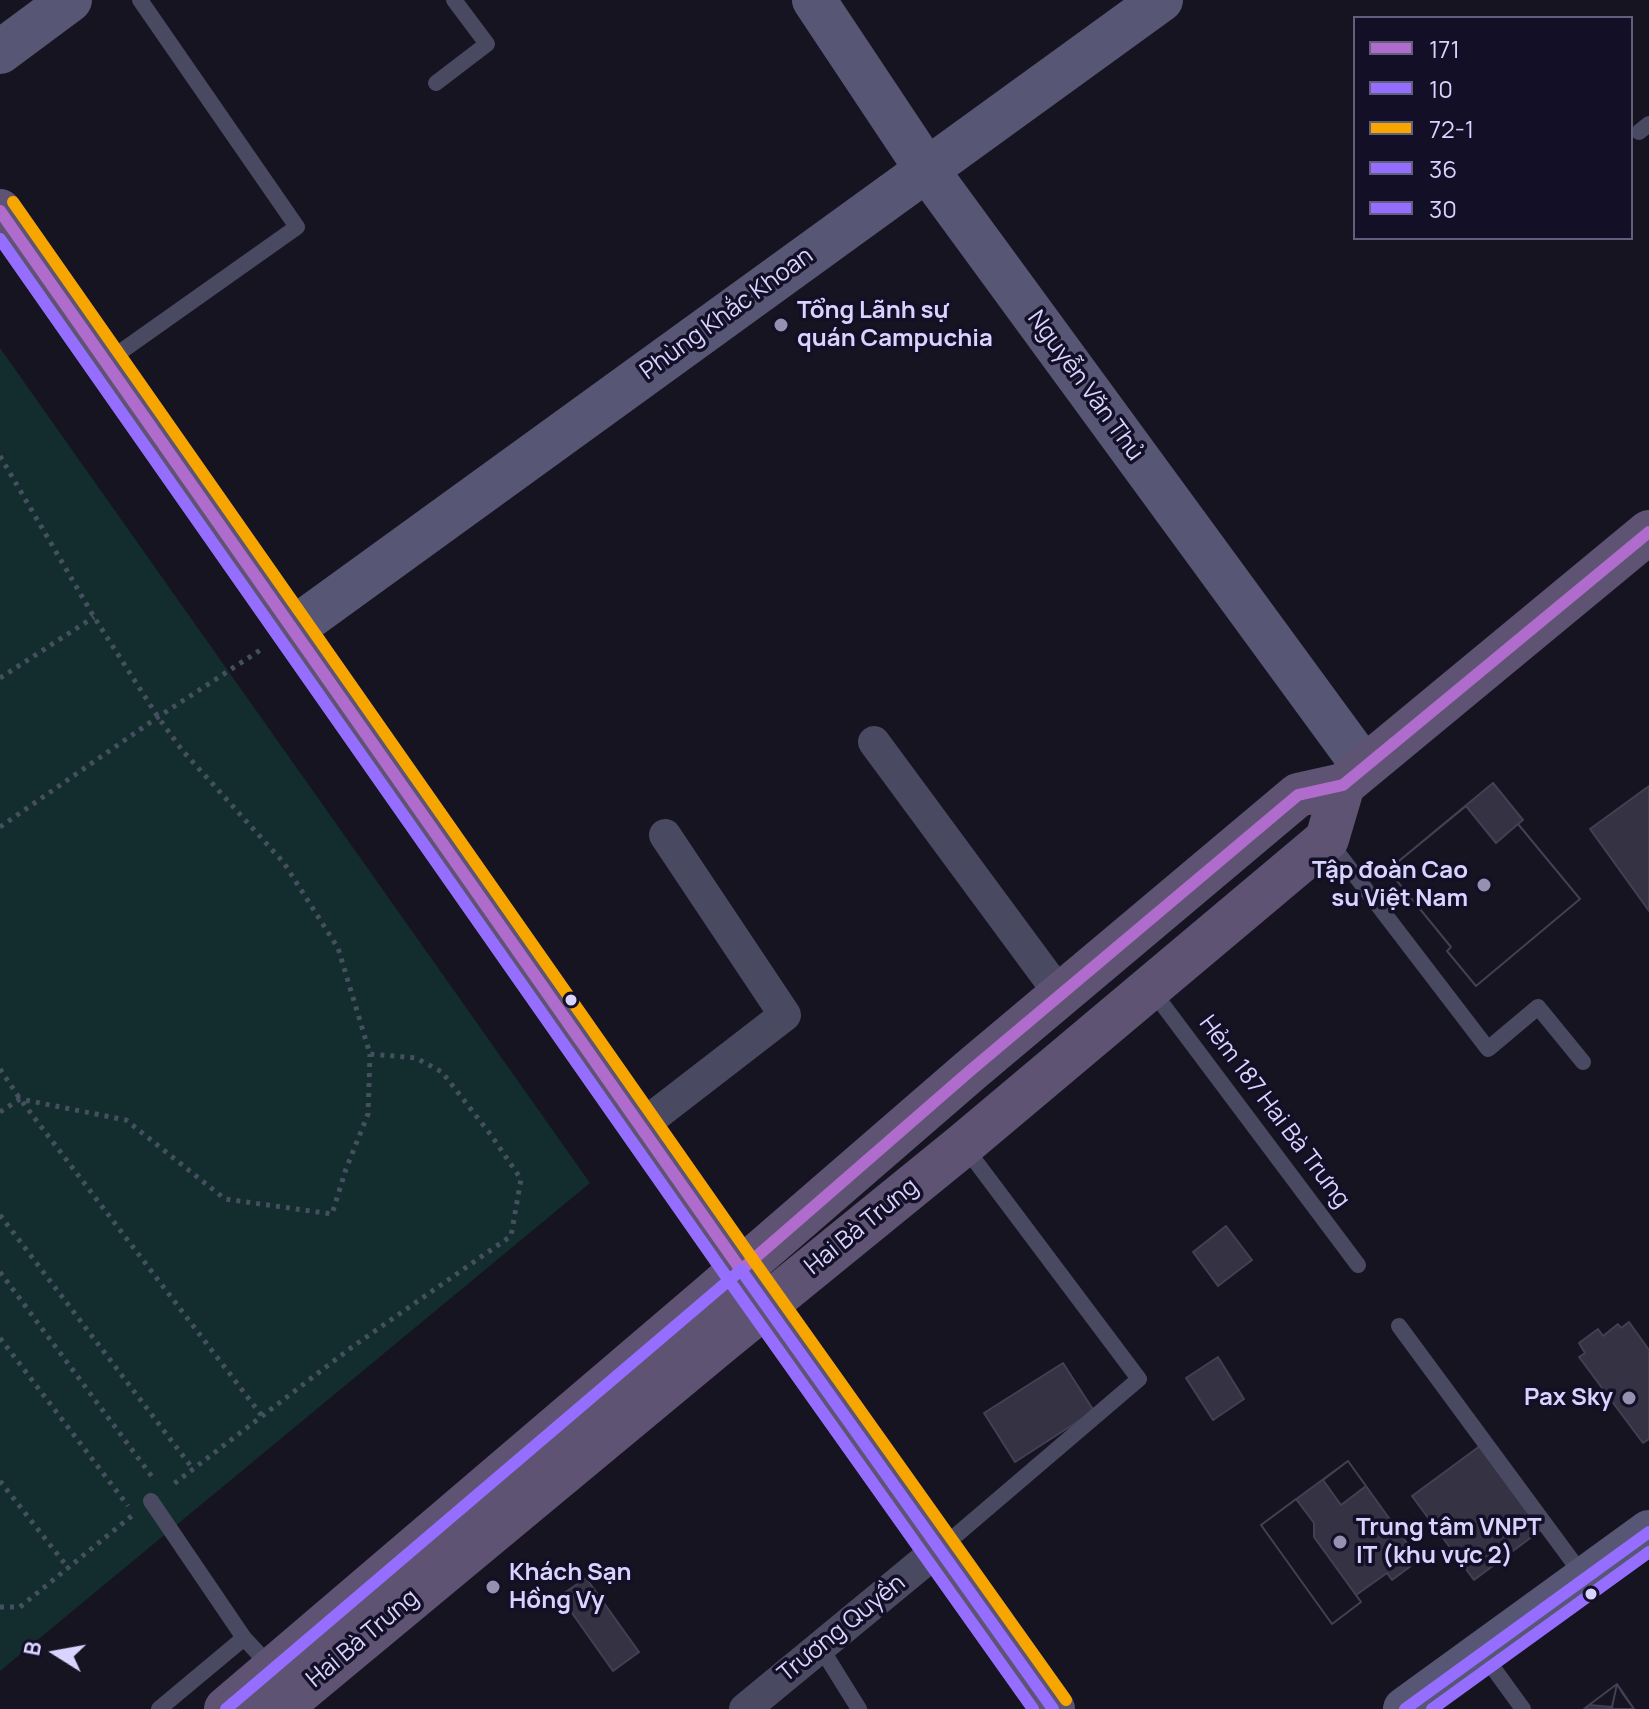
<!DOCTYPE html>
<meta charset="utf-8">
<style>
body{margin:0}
#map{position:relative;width:1649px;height:1709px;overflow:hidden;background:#161421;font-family:Manrope,sans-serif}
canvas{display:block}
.legend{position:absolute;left:1353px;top:16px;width:280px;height:224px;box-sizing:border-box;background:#130f26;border:2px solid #625e7d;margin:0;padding:10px 14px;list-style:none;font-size:24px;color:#d9d4ff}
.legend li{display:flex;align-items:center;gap:16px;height:40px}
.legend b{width:40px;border:2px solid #625e7d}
.north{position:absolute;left:16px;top:1613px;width:80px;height:80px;-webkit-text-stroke:6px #130f26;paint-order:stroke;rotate:281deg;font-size:22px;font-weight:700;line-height:32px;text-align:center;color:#d9d4ff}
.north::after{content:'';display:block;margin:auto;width:28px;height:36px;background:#d9d4ff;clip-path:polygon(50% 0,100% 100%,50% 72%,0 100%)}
</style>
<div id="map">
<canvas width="1649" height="1709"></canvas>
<ul class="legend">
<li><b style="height:10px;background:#b06ccc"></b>171</li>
<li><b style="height:10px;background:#966eff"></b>10</li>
<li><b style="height:10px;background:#f7a600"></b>72-1</li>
<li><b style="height:10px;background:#966eff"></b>36</li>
<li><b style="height:10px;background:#966eff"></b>30</li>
</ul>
<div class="north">B</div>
</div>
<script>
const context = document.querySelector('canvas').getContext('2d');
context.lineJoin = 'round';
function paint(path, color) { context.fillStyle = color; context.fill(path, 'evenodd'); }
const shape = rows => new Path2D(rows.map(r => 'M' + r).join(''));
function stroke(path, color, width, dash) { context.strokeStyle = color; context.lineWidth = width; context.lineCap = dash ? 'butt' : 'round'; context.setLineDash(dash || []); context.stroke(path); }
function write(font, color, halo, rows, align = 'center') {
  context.font = font + ' Manrope,sans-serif'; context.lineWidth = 7; context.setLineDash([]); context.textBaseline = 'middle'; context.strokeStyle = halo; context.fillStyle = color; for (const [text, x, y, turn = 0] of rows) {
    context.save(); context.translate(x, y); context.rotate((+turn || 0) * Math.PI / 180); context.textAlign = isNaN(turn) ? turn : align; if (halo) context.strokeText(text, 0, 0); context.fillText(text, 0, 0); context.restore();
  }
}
paint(shape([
 [0,348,590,1183,0,1671]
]), '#132c2d');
const building = shape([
 [1493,783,1523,820,1518,824,1580,899,1476,986,1447,951,1451,947,1388,870,1493,783],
 [1649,786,1649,911,1590,829,1649,786],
 [1466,806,1496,843,1518,824,1580,899,1476,986,1447,951,1451,947,1388,870,1466,806],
 [1226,1226,1252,1260,1218,1286,1193,1252,1226,1226],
 [1629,1322,1649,1350,1649,1439,1643,1443,1579,1357,1585,1353,1579,1343,1598,1329,1603,1336,1618,1324,1621,1328,1629,1322],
 [1218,1357,1244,1399,1213,1420,1186,1378,1218,1357],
 [1063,1363,1094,1411,1015,1462,984,1413,1063,1363],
 [1484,1443,1545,1527,1474,1580,1412,1496,1484,1443],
 [1348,1461,1419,1560,1392,1580,1387,1573,1356,1595,1361,1602,1332,1624,1261,1525,1348,1461],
 [1348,1461,1366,1486,1341,1505,1323,1480,1348,1461],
 [1296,1499,1314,1523,1314,1537,1361,1602,1332,1624,1261,1525,1296,1499],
 [586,1578,639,1652,613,1671,560,1596,586,1578],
 [1617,1684,1634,1709,1584,1709,1589,1705,1617,1684],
 [1617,1684,1612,1707,1589,1705,1617,1684],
 [1617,1684,1623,1694,1634,1709,1613,1709,1612,1707,1617,1684]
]);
paint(building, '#343243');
stroke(building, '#433f54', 2);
stroke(shape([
 [0,456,94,617,158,717,182,750,284,863,338,948,370,1054,416,1058,442,1072,491,1135,521,1179,511,1236,352,1347,171,1486],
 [0,678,94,617],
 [0,827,158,717,262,649],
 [0,1069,20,1099,262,1416],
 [0,1112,20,1099,126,1120,225,1199,332,1214,346,1169,368,1114,370,1054],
 [0,1215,193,1469],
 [0,1272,153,1478],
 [0,1338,128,1506],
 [0,1481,69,1569],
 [0,1607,20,1607,134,1514]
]), '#44505f', 5, [4, 6]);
stroke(shape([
 [436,83,487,44,454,0],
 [1639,132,1649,124],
 [109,360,297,227,140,0],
 [1328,840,1488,1049,1538,1007,1583,1062],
 [1151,989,1358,1265],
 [1399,1326,1584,1577],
 [151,1501,244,1638,271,1667],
 [940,1549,1139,1379,964,1146],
 [821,1648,859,1709],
 [1483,1654,1523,1709],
 [159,1709,244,1638]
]), '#4a4962', 16);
stroke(shape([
 [874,742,1060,994],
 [640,1127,785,1015,665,835],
 [745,1709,939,1549]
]), '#4a4962', 32);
stroke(shape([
 [814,0,927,170,1364,767],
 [0,52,70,0],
 [293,629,1161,0],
 [1405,1709,1649,1532]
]), '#575674', 44);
stroke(shape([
 [0,211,741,1270,1053,1709],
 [226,1709,710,1296,971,1070,1298,795,1343,785,1649,532],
 [279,1709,721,1342,963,1145,1327,839,1343,785]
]), '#5e5373', 44);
stroke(shape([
 [0,211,741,1270,971,1070,1298,795,1343,785,1649,532]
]), '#b06ccc', 12);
stroke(shape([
 [0,239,728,1279,1033,1709]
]), '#966eff', 12);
stroke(shape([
 [13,202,754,1261,1066,1700]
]), '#f7a600', 12);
stroke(shape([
 [226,1709,741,1270,1053,1709],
 [1405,1709,1649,1532]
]), '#966eff', 12);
stroke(shape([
 [1432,1709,1649,1552]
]), '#966eff', 12);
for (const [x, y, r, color] of [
 [781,325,8,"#9591b1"],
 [1484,885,8,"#9591b1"],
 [571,1000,7,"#d9d4ff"],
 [1629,1398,8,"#9591b1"],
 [1340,1542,8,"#9591b1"],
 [493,1587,8,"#9591b1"],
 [1591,1594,7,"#d9d4ff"]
]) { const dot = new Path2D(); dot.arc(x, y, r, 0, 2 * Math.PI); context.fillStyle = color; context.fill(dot); stroke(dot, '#130f26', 3); }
write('bold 24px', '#d9d4ff', '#130f26', [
 ["Tổng Lãnh sự",797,311],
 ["quán Campuchia",797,339],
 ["Tập đoàn Cao",1468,871,"right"],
 ["su Việt Nam",1468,899,"right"],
 ["Pax Sky",1613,1398,"right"],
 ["Trung tâm VNPT",1356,1528],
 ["IT (khu vực 2)",1356,1556],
 ["Khách Sạn",509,1573],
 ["Hồng Vy",509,1601]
], 'left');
write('24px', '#d9d4ff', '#130f26', [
 ["Phùng Khắc Khoan",727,314,-36],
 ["Nguyễn Văn Thủ",1085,386,54],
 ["Hẻm 187 Hai Bà Trưng",1274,1112,53],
 ["Hai Bà Trưng",862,1227,-39],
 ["Trương Quyền",842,1629,-39],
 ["Hai Bà Trưng",363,1639,-40]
]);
</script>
